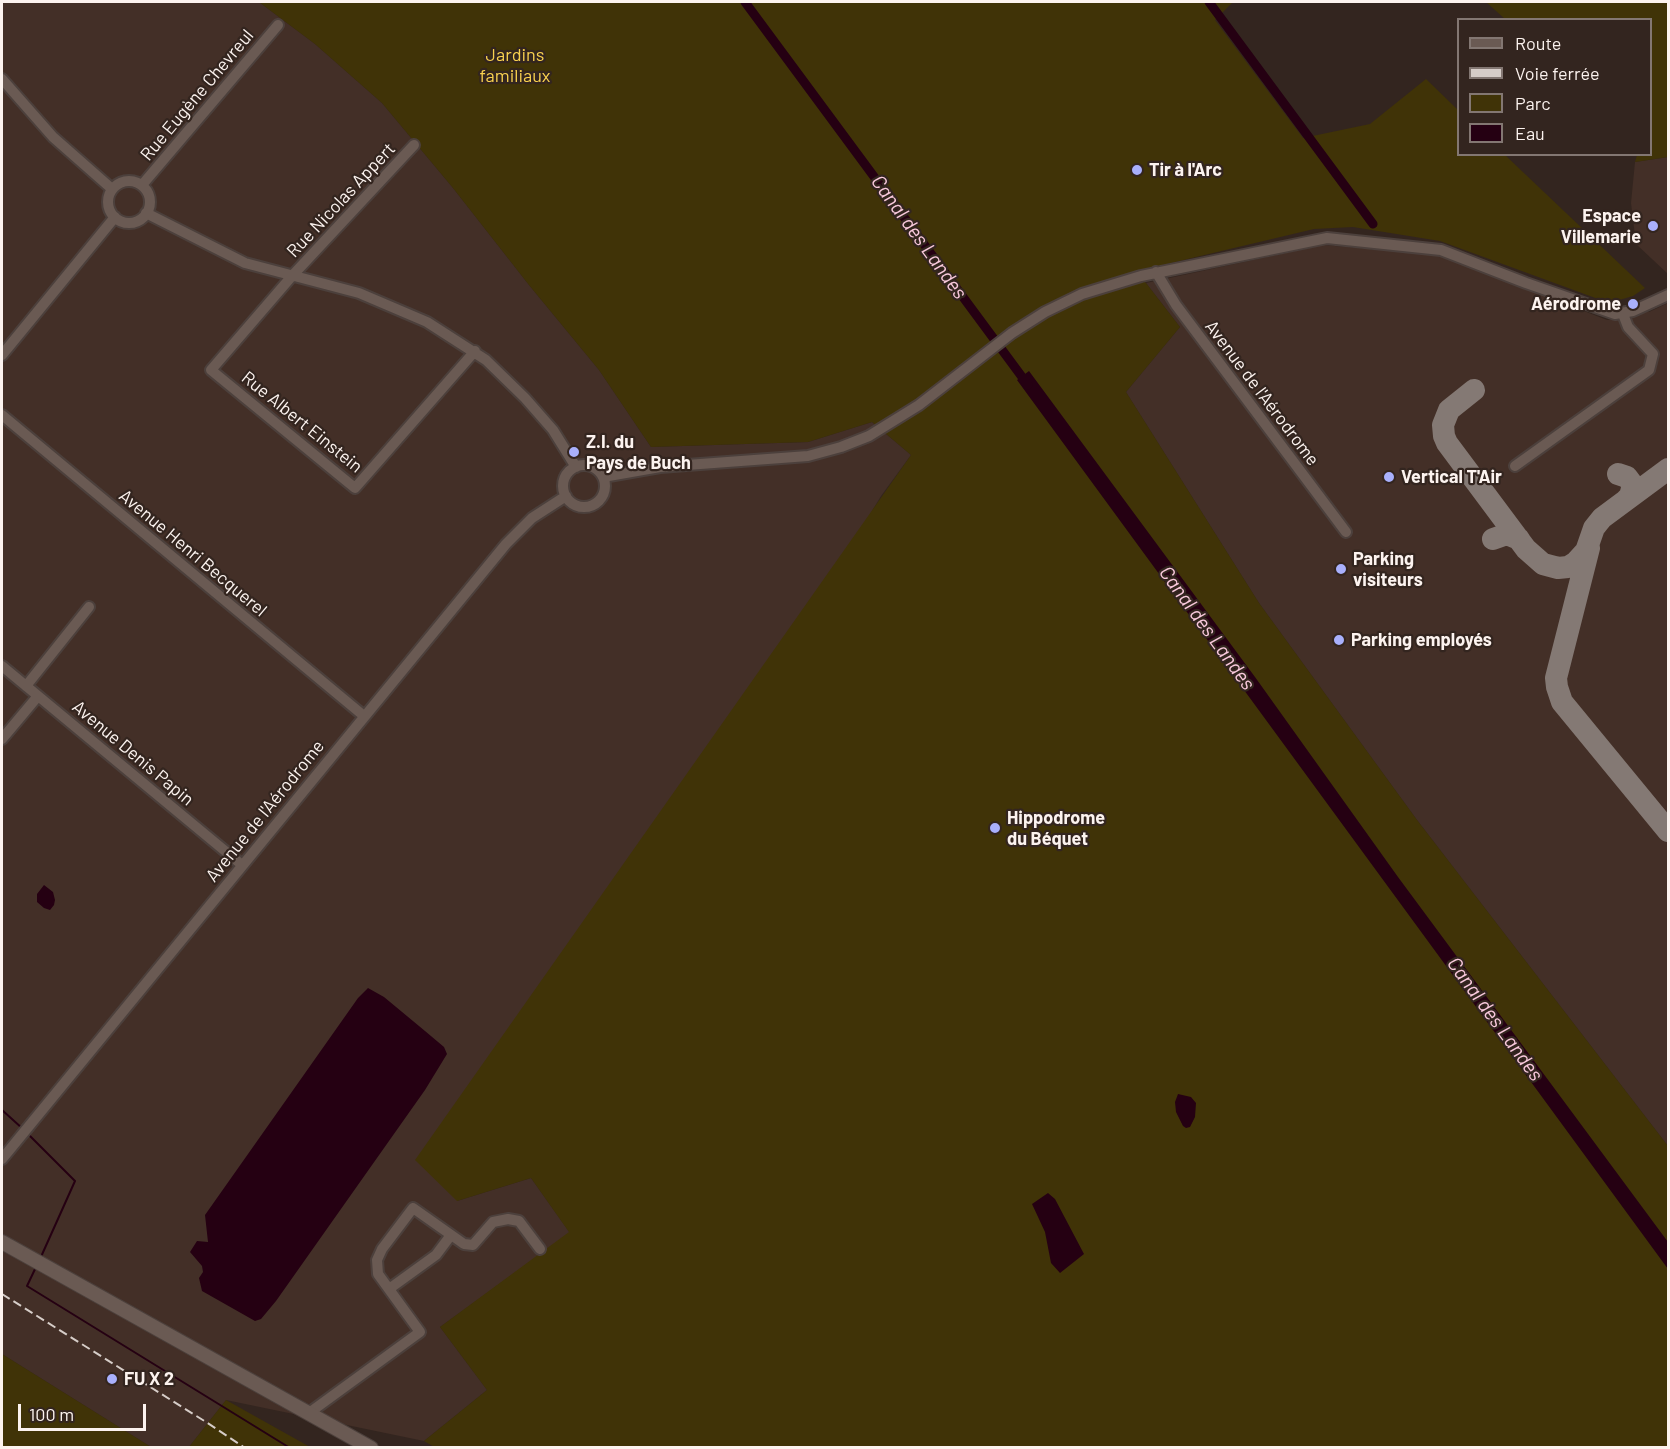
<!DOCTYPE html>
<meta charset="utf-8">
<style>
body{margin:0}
#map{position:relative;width:1670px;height:1449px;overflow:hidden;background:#33251f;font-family:Barlow,sans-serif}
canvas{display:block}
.frame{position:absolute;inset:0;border:3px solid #fcf3ef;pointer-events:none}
.legend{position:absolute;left:1457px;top:18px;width:195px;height:138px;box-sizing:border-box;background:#33251f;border:2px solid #837772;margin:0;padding:8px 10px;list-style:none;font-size:18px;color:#fcf3ef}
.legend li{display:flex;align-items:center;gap:12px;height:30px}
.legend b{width:30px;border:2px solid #837772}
.scale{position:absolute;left:18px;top:1404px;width:128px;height:27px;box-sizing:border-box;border:3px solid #fcf3ef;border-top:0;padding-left:8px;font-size:18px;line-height:21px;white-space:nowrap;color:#fcf3ef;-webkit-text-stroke:4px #33251f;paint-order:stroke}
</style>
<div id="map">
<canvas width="1670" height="1449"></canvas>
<div class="frame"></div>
<ul class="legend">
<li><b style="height:8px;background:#6a5a53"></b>Route</li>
<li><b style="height:8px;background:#d6cdc8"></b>Voie ferrée</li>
<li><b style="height:16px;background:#403307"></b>Parc</li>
<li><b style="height:16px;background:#250012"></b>Eau</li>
</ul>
<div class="scale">100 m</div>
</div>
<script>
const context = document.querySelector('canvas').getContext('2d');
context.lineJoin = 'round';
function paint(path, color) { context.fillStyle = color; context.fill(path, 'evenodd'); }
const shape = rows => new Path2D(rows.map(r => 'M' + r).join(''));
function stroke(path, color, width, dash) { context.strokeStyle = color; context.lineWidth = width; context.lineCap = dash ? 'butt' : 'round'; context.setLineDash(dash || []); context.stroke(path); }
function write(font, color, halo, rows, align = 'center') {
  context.font = font + ' Barlow,sans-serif'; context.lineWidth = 4.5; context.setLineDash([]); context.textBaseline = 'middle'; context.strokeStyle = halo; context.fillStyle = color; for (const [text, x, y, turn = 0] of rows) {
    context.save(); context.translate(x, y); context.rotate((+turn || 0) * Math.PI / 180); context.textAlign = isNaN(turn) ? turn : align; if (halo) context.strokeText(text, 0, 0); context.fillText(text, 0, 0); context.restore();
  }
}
paint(shape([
 [2,2,259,2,315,44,382,103,453,188,529,285,599,370,651,447,808,442,872,422,911,455,881,496,457,1201,531,1178,570,1233,440,1327,487,1390,424,1441,226,1400,189,1447,151,1447,2,1354],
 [1668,157,1668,274,1636,244,1631,203,1635,162],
 [1323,245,1440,255,1607,320,1627,318,1645,310,1649,312,1668,303,1668,1146,1417,820,1259,603,1126,392,1180,327,1146,283]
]), '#432f27');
paint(shape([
 [259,2,1233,2,1215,20,1303,138,1370,124,1426,79,1458,110,1458,154,1505,155,1645,288,1633,296,1609,303,1440,241,1353,227,1314,229,1133,272,1146,283,1180,327,1126,392,1259,603,1417,820,1668,1146,1668,1447,436,1448,424,1441,487,1390,440,1327,569,1232,531,1178,457,1201,415,1160,911,455,872,422,808,442,651,447,599,370,529,285,453,188,382,103,315,44],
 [1486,2,1668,2,1668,157,1635,162,1637,155,1650,154,1650,20,1505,19],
 [2,1354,151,1447,2,1447],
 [226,1400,310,1447,189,1447]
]), '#403307');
paint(shape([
 [1029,371,1255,677,1398,877,1668,1242,1668,1269,1017,380],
 [44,885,53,892,55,900,54,905,50,910,44,908,37,902,37,894],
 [368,988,384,997,425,1031,444,1047,447,1054,425,1090,276,1301,261,1319,255,1321,202,1291,199,1278,203,1272,202,1266,190,1252,197,1241,208,1242,205,1215,358,998],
 [1178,1094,1191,1097,1196,1103,1195,1117,1190,1127,1186,1128,1183,1126,1176,1112,1175,1102],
 [1048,1193,1055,1199,1084,1254,1060,1273,1051,1263,1045,1232,1032,1204]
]), '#250012');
stroke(shape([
 [2,1110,23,1129],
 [27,1133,75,1181,40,1259],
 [36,1267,27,1286,290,1448]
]), '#250012', 2);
stroke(shape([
 [745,2,1028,385],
 [1209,2,1373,224]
]), '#250012', 9);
stroke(shape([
 [1474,390,1449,410,1443,425,1444,436,1447,443,1526,549,1543,564,1558,568,1568,567,1576,562,1586,551,1594,528,1602,518,1668,469],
 [1618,474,1627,477,1633,485,1630,496,1626,500],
 [1493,539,1507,534,1519,539],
 [1589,548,1556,678,1557,687,1562,702,1668,831]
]), '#847974', 22);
const minor = shape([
 [2,79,53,137,112,189],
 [414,145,292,276,211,370,355,488,475,351],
 '108 202a21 21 0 1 1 42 0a21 21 0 1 1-42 0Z',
 [142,185,278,25],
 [146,213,245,263,359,293,427,322,486,360,525,398,553,430,576,467],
 [1156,272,1176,305,1346,532],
 [2,355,115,217],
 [2,415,364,716],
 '563 486a21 21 0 1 1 42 0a21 21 0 1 1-42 0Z',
 [1515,466,1649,370,1653,354,1628,327,1623,314],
 [603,477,660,467,808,456,841,447,869,436,919,405,1012,333,1045,312,1082,294,1141,276,1327,238,1441,250,1526,283,1615,314,1633,311,1668,295],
 [2,666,242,865],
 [26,686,89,607],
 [2,739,38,696],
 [2,1159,506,544,532,518,566,496],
 [389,1289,436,1255,451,1235],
 [309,1413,420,1332,378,1274,377,1260,382,1249,413,1208,464,1244,473,1245,493,1222,508,1219,519,1221,540,1249]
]);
const secondary = shape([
 [2,1242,371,1448]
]);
stroke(minor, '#4c403c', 14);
stroke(secondary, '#4c403c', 16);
stroke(minor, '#6a5a53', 10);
stroke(secondary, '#6a5a53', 14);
stroke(shape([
 [2,1294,206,1422,245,1448]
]), '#d6cdc8', 2, [9, 4.5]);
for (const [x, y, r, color] of [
 [1137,170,6,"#a9b0fc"],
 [1653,226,6,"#a9b0fc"],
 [1633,304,6,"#a9b0fc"],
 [574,452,6,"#a9b0fc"],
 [1389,477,6,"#a9b0fc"],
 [1341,569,6,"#a9b0fc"],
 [1339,640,6,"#a9b0fc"],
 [995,828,6,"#a9b0fc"],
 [112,1379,6,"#a9b0fc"]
]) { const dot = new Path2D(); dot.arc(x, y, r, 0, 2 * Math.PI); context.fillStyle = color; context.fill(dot); stroke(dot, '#33251f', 2); }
write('18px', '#f9d14f', '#33251f', [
 ["Jardins",515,55],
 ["familiaux",515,76]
]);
write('18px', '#fcf3ef', '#33251f', [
 ["Rue Eugène Chevreul",197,95,-50],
 ["Rue Nicolas Appert",341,200,-47],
 ["Avenue de l'Aérodrome",1262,393,53],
 ["Rue Albert Einstein",302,422,39],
 ["Avenue Henri Becquerel",193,553,40],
 ["Avenue Denis Papin",133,753,40],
 ["Avenue de l'Aérodrome",265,811,-51]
]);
write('bold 18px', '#fcf3ef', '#33251f', [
 ["Tir à l'Arc",1149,170],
 ["Espace",1641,216,"right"],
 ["Villemarie",1641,237,"right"],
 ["Aérodrome",1621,304,"right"],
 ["Z.I. du",586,442],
 ["Pays de Buch",586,463],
 ["Vertical T'Air",1401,477],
 ["Parking",1353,559],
 ["visiteurs",1353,580],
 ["Parking employés",1351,640],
 ["Hippodrome",1007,818],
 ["du Béquet",1007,839],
 ["FU X 2",124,1379]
], 'left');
write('italic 20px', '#facadd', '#33251f', [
 ["Canal des Landes",919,237,54],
 ["Canal des Landes",1207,628,54],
 ["Canal des Landes",1495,1019,54]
]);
</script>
